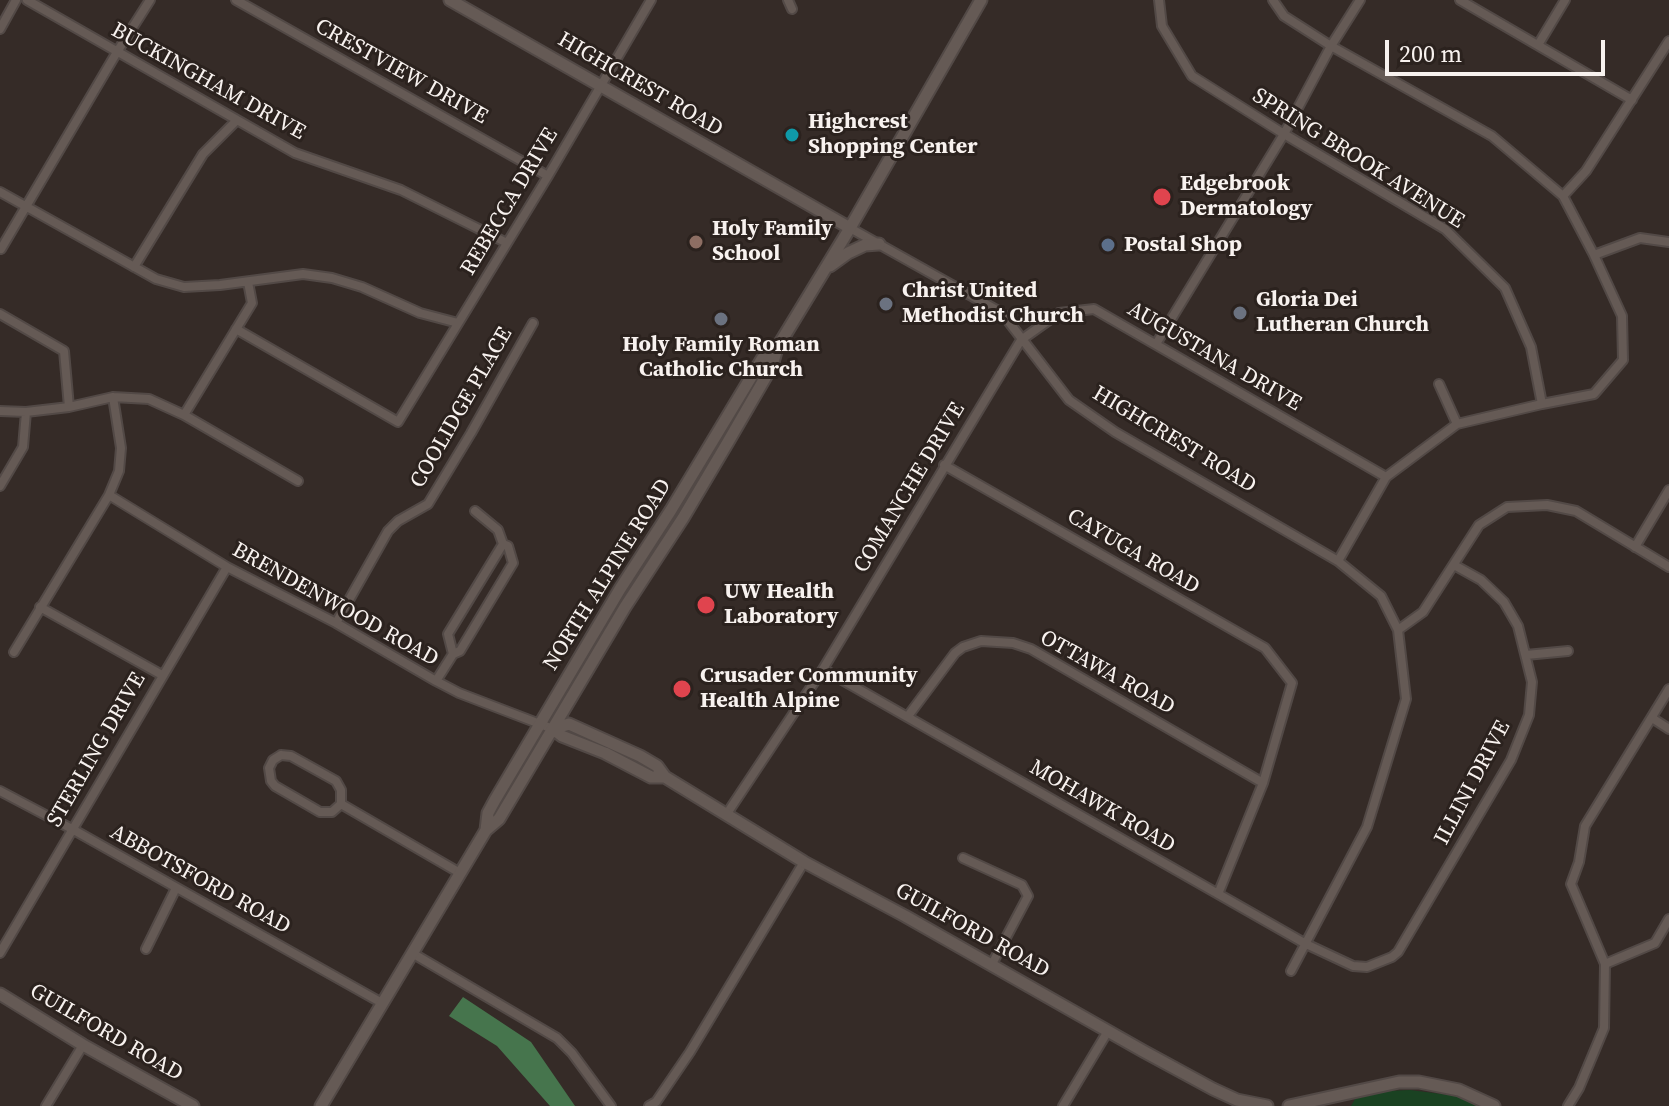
<!DOCTYPE html>
<style>
body{margin:0}
#map{position:relative;width:1669px;height:1106px;overflow:hidden;background:#352b27;font-family:"Source Serif 4",serif}
canvas{display:block}
.scale{position:absolute;left:1385px;top:40px;width:220px;height:36px;box-sizing:border-box;border:4px solid #f8f2ef;border-top:0;padding-left:10px;font-size:24px;line-height:28px;white-space:nowrap;color:#f8f2ef;-webkit-text-stroke:6px #2b221e;paint-order:stroke}
</style>
<div id="map">
<canvas width="1669" height="1106"></canvas>
<div class="scale">200 m</div>
</div>
<script>
const context = document.querySelector('canvas').getContext('2d');
context.lineJoin = 'round';
function paint(path, color) { context.fillStyle = color; context.fill(path, 'evenodd'); }
const shape = rows => new Path2D(rows.map(r => 'M' + r).join(''));
function stroke(path, color, width, dash) { context.strokeStyle = color; context.lineWidth = width; context.lineCap = dash ? 'butt' : 'round'; context.setLineDash(dash || []); context.stroke(path); }
function write(font, color, halo, rows, align = 'center') {
  context.font = font + ' "Source Serif 4",serif'; context.lineWidth = 6; context.setLineDash([]); context.textBaseline = 'middle'; context.strokeStyle = halo; context.fillStyle = color; for (const [text, x, y, turn = 0] of rows) {
    context.save(); context.translate(x, y); context.rotate((+turn || 0) * Math.PI / 180); context.textAlign = isNaN(turn) ? turn : align; if (halo) context.strokeText(text, 0, 0); context.fillText(text, 0, 0); context.restore();
  }
}
paint(shape([
 [1410,1090,1457,1096,1476,1106,1351,1106,1355,1099,1387,1091]
]), '#1a4222');
paint(shape([
 [463,997,531,1042,575,1106,550,1106,497,1046,449,1016]
]), '#46754d');
const street = shape([
 [27,0,295,153,401,190,507,243],
 [236,0,548,176],
 [788,0,792,9],
 [1159,0,1162,26,1192,76,1284,134,1445,229,1505,288,1531,347,1542,404],
 [1273,0,1284,16,1331,46,1492,136,1563,196,1594,255,1622,316,1623,360,1594,394,1542,404,1457,424,1386,477,1338,561],
 [1460,0,1632,100],
 [0,29,16,0],
 [1538,45,1565,0],
 [0,192,156,279,184,287,220,285,303,274,332,278,362,287,420,313,458,323],
 [1563,196,1586,171,1669,41],
 [850,228,1002,313,1069,400,1115,432,1338,561,1381,596,1398,630,1406,699,1367,827,1291,971],
 [1,249,117,52,150,0],
 [1594,255,1640,238,1669,242],
 [134,267,203,154,237,120],
 [0,314,64,351,69,407],
 [236,329,398,422,548,176,651,0],
 [1156,344,1284,134,1331,46,1360,0],
 [1439,384,1457,424],
 [0,411,26,412,69,407,113,397,149,399,184,415,298,481],
 [184,415,252,303,248,282],
 [944,465,1265,648,1292,683,1263,783,1218,894],
 [0,486,23,447,26,412],
 [109,495,227,567,336,623,436,681,459,693,553,729],
 [475,511,498,530,503,544],
 [1635,547,1669,490],
 [40,607,162,675],
 [336,623,388,531,398,521,428,504,471,433,533,323],
 [1398,630,1423,612,1479,525,1507,507,1547,505,1576,511,1669,567],
 [14,652,109,495,119,471,121,448,113,397],
 [1526,655,1568,651],
 [823,669,1306,944,1353,966,1367,967,1392,957,1398,952,1511,760,1529,715,1532,682,1518,626,1504,602,1481,580,1454,565],
 [436,681,453,654,460,651,513,563,508,546,503,544,448,634,453,654],
 [908,716,955,653,963,647,981,641,1013,643,1031,649,1263,783],
 [1652,718,1669,729],
 [281,755,291,756,336,781,341,790,341,804,332,812,320,812,275,786,271,781,269,768,273,760,281,755],
 [0,791,72,829,382,1003],
 [341,804,460,873],
 [726,815,823,669,1021,340,1059,313,1094,309,1386,477],
 [963,858,1022,885,1028,896,992,964],
 [146,949,176,888],
 [0,953,227,567],
 [412,953,557,1038,572,1053,611,1106],
 [1605,964,1655,943,1669,919],
 [46,1106,83,1045],
 [649,1106,656,1102,690,1052,804,862],
 [1063,1106,1108,1031],
 [1568,1106,1579,1088,1604,1028,1605,964,1571,884,1579,862,1585,826,1669,689]
]);
const secondary = shape([
 [450,0,850,228],
 [830,266,848,253,865,245,879,244],
 [553,729,569,724,640,756,657,766,665,777,804,862,905,916,1143,1051,1213,1089,1237,1100,1267,1106],
 [553,729,562,736,605,753,651,777,665,777],
 [486,830,488,813,495,800,620,589,671,510,762,359,777,348],
 [0,994,83,1045,193,1106],
 [321,1106,486,830,499,819,625,607,683,518,728,442,772,366,777,348,850,228,981,0],
 [1289,1106,1399,1082,1419,1082,1459,1090,1494,1106]
]);
stroke(street, '#524946', 12);
stroke(secondary, '#524946', 15);
stroke(street, '#655a55', 8);
stroke(secondary, '#655a55', 11);
for (const [x, y, r, color] of [
 [792,135,8,"#0f9aa8"],
 [1162,197,10,"#e0444e"],
 [696,242,8,"#8d6e63"],
 [1108,245,8,"#5c6f8a"],
 [886,304,8,"#6b7280"],
 [1240,313,8,"#6b7280"],
 [721,319,8,"#6b7280"],
 [706,605,10,"#e0444e"],
 [682,689,10,"#e0444e"]
]) { const dot = new Path2D(); dot.arc(x, y, r, 0, 2 * Math.PI); context.fillStyle = color; context.fill(dot); stroke(dot, '#2b221e', 3); }
write('22px', '#f8f2ef', '#2b221e', [
 ["CRESTVIEW DRIVE",401,72,29],
 ["BUCKINGHAM DRIVE",208,82,29],
 ["HIGHCREST ROAD",640,85,30],
 ["SPRING BROOK AVENUE",1358,159,32],
 ["REBECCA DRIVE",510,202,-59],
 ["AUGUSTANA DRIVE",1214,357,30],
 ["COOLIDGE PLACE",462,408,-60],
 ["HIGHCREST ROAD",1174,440,31],
 ["COMANCHE DRIVE",910,488,-59],
 ["CAYUGA ROAD",1133,552,30],
 ["NORTH ALPINE ROAD",608,575,-58],
 ["BRENDENWOOD ROAD",335,605,29],
 ["OTTAWA ROAD",1107,673,29],
 ["STERLING DRIVE",97,750,-60],
 ["ILLINI DRIVE",1473,783,-62],
 ["MOHAWK ROAD",1102,807,30],
 ["ABBOTSFORD ROAD",200,880,29],
 ["GUILFORD ROAD",972,931,29],
 ["GUILFORD ROAD",106,1033,30]
]);
write('bold 22px', '#f8f2ef', '#2b221e', [
 ["Highcrest",808,122],
 ["Shopping Center",808,147],
 ["Edgebrook",1180,184],
 ["Dermatology",1180,209],
 ["Holy Family",712,229],
 ["School",712,254],
 ["Postal Shop",1124,245],
 ["Christ United",902,291],
 ["Methodist Church",902,316],
 ["Gloria Dei",1256,300],
 ["Lutheran Church",1256,325],
 ["Holy Family Roman",721,345,"center"],
 ["Catholic Church",721,370,"center"],
 ["UW Health",724,592],
 ["Laboratory",724,617],
 ["Crusader Community",700,676],
 ["Health Alpine",700,701]
], 'left');
</script>
